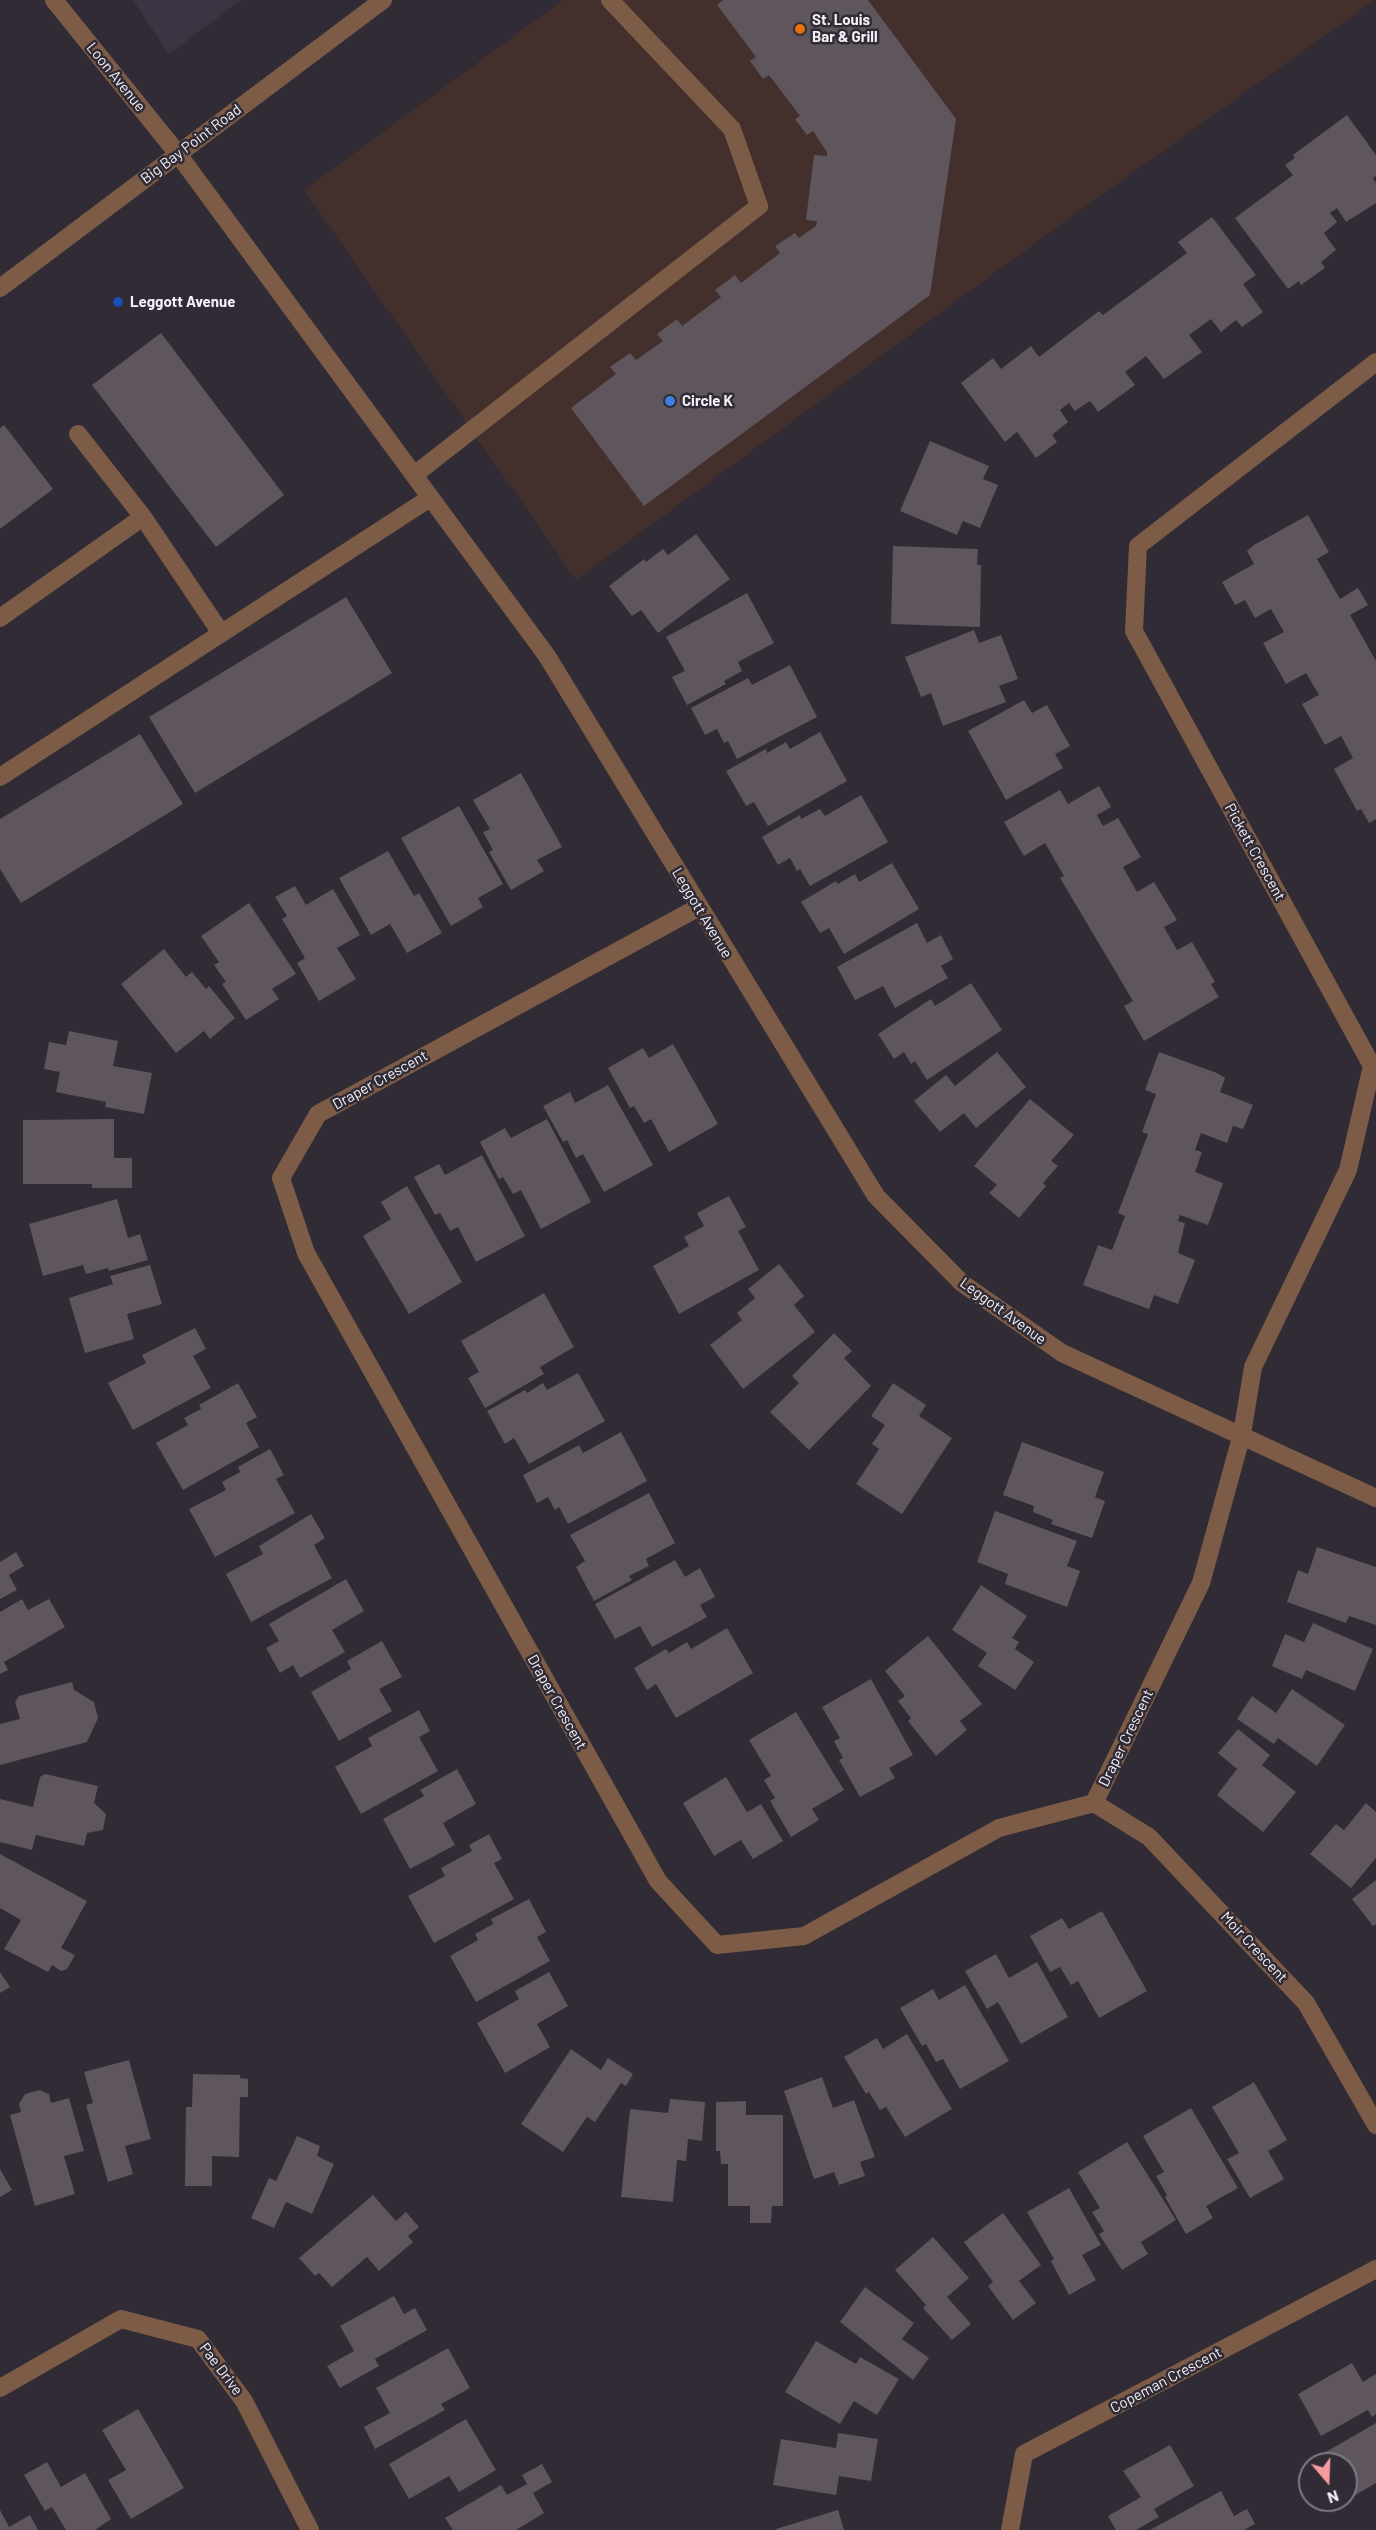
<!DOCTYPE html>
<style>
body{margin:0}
#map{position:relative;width:1376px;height:2530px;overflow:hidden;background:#302b35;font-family:Barlow,sans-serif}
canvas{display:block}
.north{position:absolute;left:1298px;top:2452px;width:60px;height:60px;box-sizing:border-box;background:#302b35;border:2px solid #7e7a83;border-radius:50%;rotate:161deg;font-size:16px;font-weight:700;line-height:24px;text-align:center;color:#f4f1f8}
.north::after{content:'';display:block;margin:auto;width:21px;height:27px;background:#f59b9d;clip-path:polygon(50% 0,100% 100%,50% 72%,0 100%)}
</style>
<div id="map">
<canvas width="1376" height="2530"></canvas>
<div class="north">N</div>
</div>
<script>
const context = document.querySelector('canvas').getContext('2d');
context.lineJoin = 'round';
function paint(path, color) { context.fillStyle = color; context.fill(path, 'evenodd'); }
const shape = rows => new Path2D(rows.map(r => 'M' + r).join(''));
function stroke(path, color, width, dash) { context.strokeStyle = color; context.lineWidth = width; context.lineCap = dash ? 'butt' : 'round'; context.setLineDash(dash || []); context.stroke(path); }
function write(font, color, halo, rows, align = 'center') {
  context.font = font + ' Barlow,sans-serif'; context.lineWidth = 5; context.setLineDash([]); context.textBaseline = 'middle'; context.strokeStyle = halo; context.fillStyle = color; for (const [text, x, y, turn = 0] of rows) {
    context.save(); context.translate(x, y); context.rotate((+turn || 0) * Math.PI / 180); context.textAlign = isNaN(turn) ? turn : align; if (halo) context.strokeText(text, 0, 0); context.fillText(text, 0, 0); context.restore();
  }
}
paint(shape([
 [563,0,1375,0,1079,211,576,580,304,190]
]), '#432f2c');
paint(shape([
 [133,0,241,0,169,54]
]), '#3b3443');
paint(shape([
 [723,0,868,0,956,119,930,295,644,506,571,408,616,374,610,367,630,353,636,360,663,341,657,334,677,319,682,326,721,297,715,290,735,275,741,283,780,253,775,246,795,233,799,238,816,226,817,221,806,220,814,155,827,156,827,152,813,131,807,135,795,119,800,116,769,75,763,79,750,61,756,57,717,5],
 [1347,115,1376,155,1376,176,1373,178,1376,183,1376,203,1346,222,1337,208,1330,213,1337,222,1324,233,1336,250,1321,262,1325,268,1301,285,1299,281,1288,289,1235,218,1293,175,1285,165,1295,158,1293,155],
 [1212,217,1256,275,1243,284,1263,312,1242,327,1236,320,1221,332,1211,319,1189,335,1202,352,1164,379,1146,356,1125,372,1135,385,1098,412,1090,401,1075,411,1069,403,1060,410,1068,422,1052,435,1057,442,1036,458,1017,432,1005,442,961,383,993,358,1001,369,1031,346,1039,357,1099,311,1103,315,1187,253,1178,242],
 [161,333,284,495,216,547,92,385],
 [4,425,53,489,0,529,0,428],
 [930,441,989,466,983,479,998,485,980,528,963,521,957,535,900,511],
 [1308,515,1329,552,1317,559,1340,599,1358,588,1368,605,1350,615,1376,661,1376,819,1369,823,1361,809,1357,811,1334,769,1353,758,1341,736,1325,745,1302,704,1319,695,1306,673,1286,684,1263,643,1284,632,1271,609,1255,618,1245,600,1235,605,1222,582,1254,564,1247,551,1254,545],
 [696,534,730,579,658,633,641,610,632,616,609,586,644,559,646,562,663,549,668,555],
 [893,546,978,549,977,565,981,565,980,627,891,624],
 [747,593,774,643,738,662,742,671,724,681,726,684,687,705,672,677,685,671,666,637],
 [346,597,392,673,195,793,149,717],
 [974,630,979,643,1001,635,1018,679,999,686,1006,702,943,726,931,693,921,697,905,657],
 [790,665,817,717,737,759,728,741,724,743,717,729,705,735,691,708,748,678,752,685],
 [1024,700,1032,713,1047,705,1070,746,1055,754,1063,768,1006,800,968,731],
 [820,732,847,781,768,826,754,802,746,806,726,771,766,749,767,753,786,742,790,749],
 [140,734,183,804,21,903,0,869,0,819],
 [521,773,562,847,537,860,544,871,511,890,489,852,493,850,483,832,490,829,473,800],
 [1099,786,1111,807,1097,815,1103,826,1118,818,1141,857,1123,867,1137,892,1154,882,1177,920,1164,927,1177,950,1192,942,1215,982,1211,984,1219,997,1144,1041,1124,1006,1133,1001,1060,878,1064,876,1045,843,1024,856,1004,822,1060,790,1068,804],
 [861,795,888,842,810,886,800,869,797,871,790,858,778,865,762,837,800,815,801,819,820,809,825,816],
 [459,806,503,884,478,898,483,907,451,926,401,838],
 [388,851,414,896,419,893,442,933,407,953,390,924,371,935,339,878],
 [892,863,919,909,844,954,829,928,820,933,801,902,836,881,838,884,855,874,859,882],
 [295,886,306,905,333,889,360,935,337,948,356,979,319,1001,297,963,305,958,282,919,287,916,275,897],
 [249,903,296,974,272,989,279,999,246,1020,222,984,226,982,214,965,219,962,201,936],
 [917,923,927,943,941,935,953,959,941,966,948,978,895,1008,883,986,855,1000,837,967],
 [164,949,186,977,192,972,206,989,209,986,235,1018,210,1039,204,1031,176,1053,121,984],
 [971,983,1002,1030,927,1080,915,1061,911,1064,904,1052,894,1059,878,1034,931,999,935,1006],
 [69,1031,118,1041,113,1066,152,1073,144,1114,105,1107,106,1102,56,1092,60,1072,44,1069,49,1042,66,1045],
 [673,1044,718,1124,669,1152,651,1119,644,1123,634,1106,630,1108,608,1068,643,1048,649,1058],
 [997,1052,1026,1087,976,1128,964,1113,940,1132,914,1101,946,1075,955,1086],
 [1159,1052,1217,1073,1225,1078,1220,1092,1253,1105,1243,1129,1233,1126,1227,1143,1201,1133,1195,1150,1202,1152,1195,1172,1223,1183,1208,1225,1180,1215,1178,1221,1185,1223,1178,1253,1195,1260,1178,1304,1154,1295,1149,1309,1083,1285,1098,1245,1112,1250,1125,1216,1118,1213,1148,1134,1142,1132,1156,1094,1145,1090],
 [608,1085,653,1165,604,1192,583,1154,576,1158,567,1140,563,1142,543,1106,570,1092,575,1103],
 [1030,1099,1074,1135,1051,1161,1058,1166,1043,1183,1046,1186,1019,1218,989,1193,997,1185,974,1166],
 [114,1119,114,1158,132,1158,132,1188,92,1188,92,1184,23,1184,23,1120],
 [547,1119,591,1202,541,1229,521,1190,513,1194,503,1177,499,1179,480,1142,505,1128,511,1138],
 [482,1155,525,1236,476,1262,458,1227,450,1231,440,1213,435,1215,414,1177,439,1164,445,1175],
 [407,1186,462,1282,409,1314,363,1236,391,1219,381,1202],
 [729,1196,746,1227,738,1231,759,1270,679,1314,653,1266,689,1246,684,1237,704,1226,697,1213],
 [117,1199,128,1238,140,1234,148,1260,109,1271,108,1268,86,1274,83,1265,43,1276,29,1224],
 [779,1264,804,1296,794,1305,815,1332,743,1389,710,1345,742,1320,737,1313,755,1298,748,1289],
 [150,1265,162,1304,127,1314,134,1339,85,1353,69,1298,113,1284,110,1276],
 [544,1293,574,1347,540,1367,544,1374,485,1408,468,1378,479,1372,461,1341],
 [195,1328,206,1349,193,1356,211,1388,133,1430,108,1383,146,1363,142,1355],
 [834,1333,852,1351,844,1358,871,1386,809,1450,770,1412,799,1383,792,1376],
 [578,1373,605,1421,529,1464,514,1438,505,1444,487,1411,525,1390,527,1393,543,1383,547,1390],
 [238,1383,257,1417,246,1423,259,1447,183,1490,156,1443,188,1425,184,1418,201,1409,199,1405],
 [893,1383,926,1405,919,1416,952,1438,902,1514,856,1484,879,1449,872,1444,885,1425,871,1416],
 [621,1432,647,1481,568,1524,559,1507,555,1510,548,1497,537,1503,523,1475,579,1445,583,1453],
 [1022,1442,1104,1472,1095,1497,1105,1501,1092,1538,1051,1524,1053,1520,1033,1512,1034,1506,1003,1495],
 [270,1449,284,1475,276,1479,295,1513,215,1557,189,1509,226,1490,222,1482,240,1472,238,1467],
 [649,1493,675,1543,646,1559,649,1566,629,1576,632,1580,594,1601,576,1567,585,1561,570,1535],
 [995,1511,1077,1541,1067,1566,1080,1571,1067,1607,1005,1584,1008,1574,977,1562],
 [311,1514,325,1538,314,1545,332,1578,251,1622,226,1574,263,1554,259,1546],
 [1317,1547,1376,1567,1376,1625,1349,1616,1346,1623,1287,1602,1298,1570,1308,1574],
 [16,1552,24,1566,9,1575,17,1590,0,1599,0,1562],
 [675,1560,685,1577,700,1568,715,1597,700,1605,707,1617,652,1647,640,1626,615,1639,595,1604],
 [346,1579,364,1611,332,1630,345,1652,300,1678,293,1665,280,1673,266,1648,279,1641,269,1624],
 [981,1585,1027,1616,1012,1638,1019,1642,1015,1649,1034,1662,1015,1690,978,1666,987,1653,952,1630],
 [22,1599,28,1610,49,1599,65,1627,4,1662,8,1670,0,1674,0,1612],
 [1313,1623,1373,1649,1355,1691,1306,1670,1302,1679,1272,1666,1285,1634,1304,1642],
 [727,1628,753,1673,676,1718,656,1684,647,1690,634,1668,666,1649,669,1653,687,1642,691,1649],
 [928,1636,982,1704,960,1721,967,1730,936,1756,908,1721,911,1718,898,1701,905,1696,885,1671],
 [382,1641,402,1677,379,1689,392,1711,339,1741,311,1692,351,1669,347,1661],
 [871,1679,913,1755,889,1768,895,1778,860,1797,839,1760,843,1758,834,1741,840,1738,822,1707],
 [72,1682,74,1690,94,1702,98,1718,87,1742,0,1765,0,1724,20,1719,15,1702,19,1696],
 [1292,1689,1345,1725,1317,1766,1278,1738,1274,1744,1237,1719,1252,1696,1276,1713],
 [419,1710,430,1731,419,1737,438,1771,361,1814,335,1767,372,1746,368,1738],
 [796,1712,844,1790,812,1809,819,1820,791,1837,770,1801,775,1798,764,1780,771,1776,749,1740],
 [1238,1729,1270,1755,1262,1765,1296,1792,1263,1832,1217,1795,1237,1769,1218,1753],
 [457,1769,476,1804,443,1823,455,1845,410,1869,383,1819,424,1796,420,1790],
 [45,1774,98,1786,94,1803,106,1814,103,1830,87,1833,84,1846,36,1835,32,1850,0,1842,0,1799,33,1807,40,1777],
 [726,1777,747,1812,761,1804,783,1841,753,1859,741,1840,714,1856,683,1803],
 [1366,1803,1376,1812,1376,1858,1351,1888,1310,1854,1336,1824,1344,1830],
 [489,1834,502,1859,494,1863,514,1899,434,1943,408,1896,445,1876,441,1868,472,1851,469,1845],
 [0,1854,87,1901,61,1948,75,1955,67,1969,61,1971,52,1965,48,1972,4,1949,21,1920,0,1908],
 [1376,1880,1376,1924,1373,1926,1352,1899],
 [529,1899,546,1932,537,1937,550,1961,476,2002,450,1956,478,1940,475,1934,493,1924,491,1919],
 [1102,1911,1147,1991,1099,2018,1078,1981,1071,1985,1060,1967,1050,1972,1030,1936,1062,1918,1069,1929],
 [996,1954,1009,1978,1037,1962,1068,2017,1021,2044,998,2002,987,2009,965,1971],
 [0,1972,10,1987,0,1993],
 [549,1972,568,2006,537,2024,550,2047,505,2073,477,2023,519,1999,515,1991],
 [965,1985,1009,2061,960,2089,943,2059,936,2062,926,2044,922,2046,900,2008,933,1989,939,2000],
 [907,2034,952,2109,905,2137,886,2107,880,2110,869,2092,866,2094,844,2057,877,2038,883,2049],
 [571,2049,601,2070,608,2058,633,2074,626,2086,621,2083,595,2122,587,2117,563,2152,521,2124],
 [129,2060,151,2139,125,2146,133,2174,108,2182,86,2105,93,2103,84,2072],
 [193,2074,240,2075,240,2078,248,2079,248,2097,240,2097,239,2157,212,2156,212,2186,185,2186,186,2107,192,2107],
 [822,2077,833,2108,854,2100,875,2157,860,2162,865,2176,839,2185,834,2172,814,2179,784,2091],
 [1254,2082,1287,2140,1268,2151,1284,2179,1250,2198,1227,2159,1239,2153,1212,2107],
 [40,2090,49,2094,51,2103,69,2098,84,2151,64,2156,75,2194,35,2206,10,2115,21,2112,19,2104,25,2094],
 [670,2099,705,2102,702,2141,688,2139,686,2161,677,2160,673,2202,621,2197,630,2109,668,2113],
 [746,2101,746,2115,783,2115,783,2206,772,2206,771,2223,750,2223,750,2206,728,2206,728,2164,721,2164,720,2151,716,2151,716,2102],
 [1191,2108,1238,2188,1206,2206,1213,2218,1186,2234,1165,2197,1167,2195,1156,2176,1164,2172,1143,2136],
 [297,2136,320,2146,317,2156,334,2164,312,2214,286,2202,274,2228,251,2218,269,2178,276,2181],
 [1127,2142,1176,2220,1141,2242,1148,2254,1122,2270,1099,2234,1104,2231,1092,2212,1100,2208,1078,2172],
 [0,2169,12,2190,0,2197],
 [1069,2188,1101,2245,1082,2255,1096,2280,1069,2295,1051,2261,1054,2259,1027,2212],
 [373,2195,396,2221,406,2212,419,2227,408,2236,413,2242,379,2271,367,2257,332,2287,319,2273,315,2276,299,2258],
 [1003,2213,1041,2265,1019,2281,1036,2303,1013,2320,988,2286,993,2282,964,2242],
 [933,2237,969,2278,947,2297,971,2324,952,2340,923,2308,926,2305,895,2270],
 [865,2287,914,2323,902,2339,929,2358,913,2380,840,2322],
 [394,2296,404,2314,415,2308,427,2330,375,2359,379,2366,340,2388,327,2366,354,2351,340,2326],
 [816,2341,856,2364,860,2357,899,2379,877,2415,854,2401,840,2424,785,2392],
 [448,2348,470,2388,441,2404,445,2410,375,2449,364,2427,390,2413,376,2388],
 [1352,2363,1363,2382,1376,2374,1376,2414,1372,2417,1368,2410,1321,2436,1298,2394],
 [138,2409,184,2488,131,2519,108,2480,126,2470,102,2430],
 [466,2419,496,2470,459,2492,449,2476,409,2499,389,2464],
 [1376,2423,1376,2483,1350,2498,1346,2492,1346,2464,1330,2464,1324,2453],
 [838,2433,878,2439,871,2481,839,2476,836,2495,773,2485,781,2439,836,2448],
 [1170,2445,1194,2486,1154,2509,1159,2517,1136,2530,1116,2530,1108,2516,1141,2497,1123,2471],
 [47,2462,61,2487,85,2473,111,2519,95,2530,66,2530,52,2507,45,2511,24,2475],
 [542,2464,552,2482,533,2493,544,2513,516,2530,453,2530,445,2518,501,2485,507,2495,527,2484,522,2475],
 [1221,2491,1234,2516,1247,2509,1255,2524,1244,2530,1150,2530],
 [0,2510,9,2527,30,2515,38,2530,0,2530],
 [838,2510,844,2530,776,2530,776,2529]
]), '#5e555d');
stroke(shape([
 [54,0,178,154,547,656,876,1196,962,1283,1062,1353,1376,1498],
 [0,288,383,0],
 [78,434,143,517],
 [414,475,759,206,732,129,610,0],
 [0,618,143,517,221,633],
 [0,777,430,498],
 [699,907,318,1114,281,1178,306,1253,658,1881,717,1945,804,1936,999,1828,1094,1803,1201,1583,1242,1434,1253,1367,1348,1170,1372,1066,1134,631,1138,546,1376,362],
 [1094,1803,1149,1837,1306,2003,1376,2125],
 [0,2388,121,2319,198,2339,244,2401,310,2530],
 [1010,2530,1024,2454,1376,2269]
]), '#7d5c47', 18);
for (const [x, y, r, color] of [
 [800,29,6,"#e8710a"],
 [118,302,6,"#1a4fb4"],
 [670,401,6,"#3f7fe0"]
]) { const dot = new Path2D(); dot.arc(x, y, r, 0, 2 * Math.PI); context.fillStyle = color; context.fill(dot); stroke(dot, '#302b35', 2); }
write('bold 15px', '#f4f1f8', '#302b35', [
 ["St. Louis",812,20],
 ["Bar & Grill",812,37],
 ["Leggott Avenue",130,302],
 ["Circle K",682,401]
], 'left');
write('15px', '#f4f1f8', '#302b35', [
 ["Loon Avenue",116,77,51],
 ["Big Bay Point Road",191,144,-37],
 ["Pickett Crescent",1255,852,61],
 ["Leggott Avenue",702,913,59],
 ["Draper Crescent",380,1080,-29],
 ["Leggott Avenue",1003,1311,36],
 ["Draper Crescent",557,1702,61],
 ["Draper Crescent",1126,1738,-64],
 ["Moir Crescent",1254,1947,47],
 ["Pae Drive",221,2369,53],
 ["Copeman Crescent",1166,2380,-28]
]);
</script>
